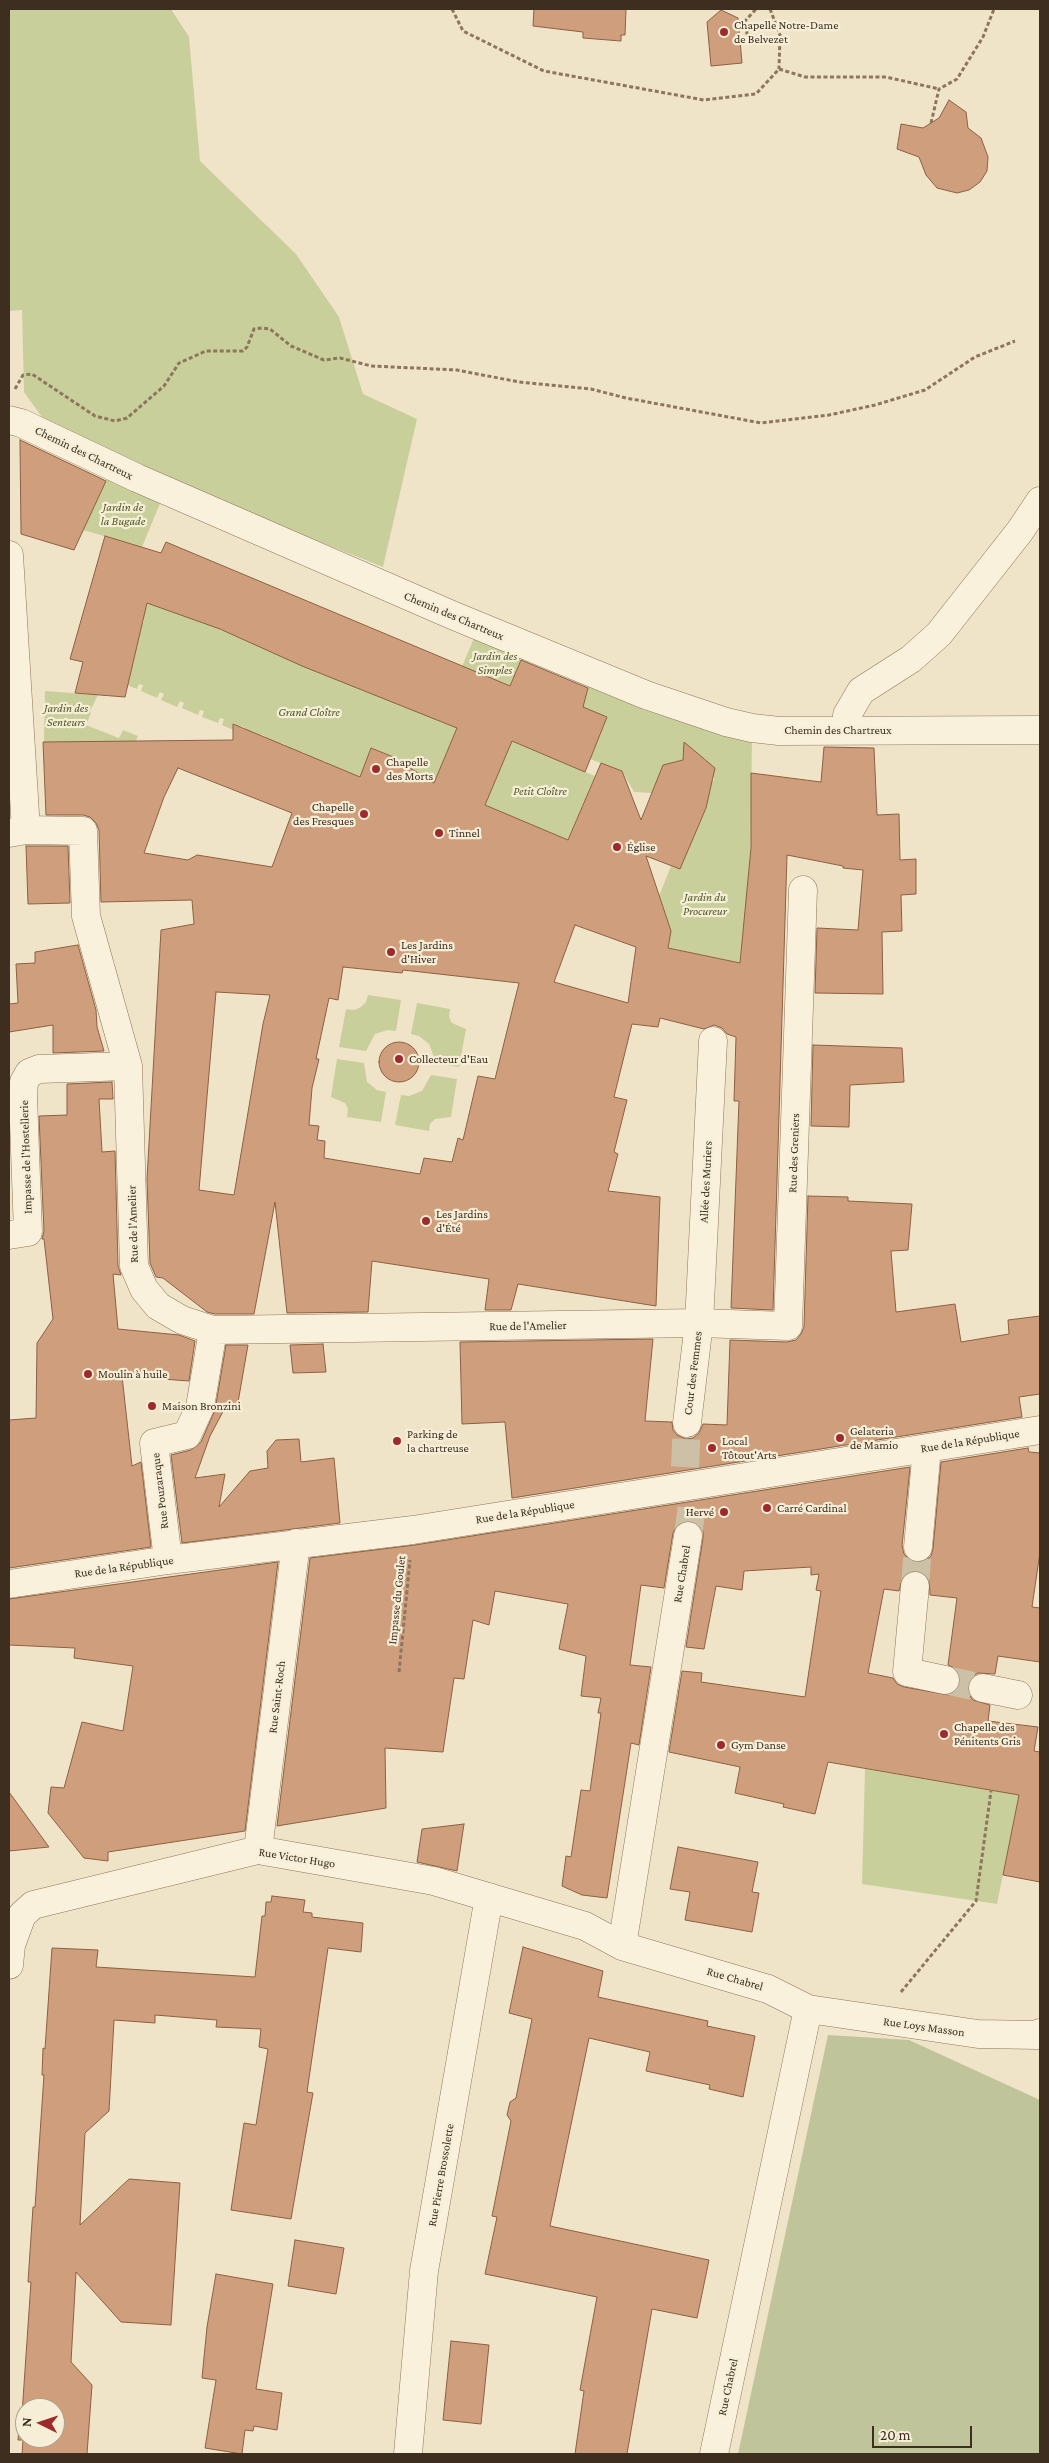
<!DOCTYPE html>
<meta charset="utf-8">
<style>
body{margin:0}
#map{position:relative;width:1049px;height:2463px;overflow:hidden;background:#f0e4c8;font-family:"Crimson Pro",serif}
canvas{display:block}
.frame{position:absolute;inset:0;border:10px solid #3d2e20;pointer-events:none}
.north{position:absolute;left:15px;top:2398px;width:50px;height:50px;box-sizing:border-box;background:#f7eed8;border:1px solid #ada18e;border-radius:50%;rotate:274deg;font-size:14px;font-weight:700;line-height:20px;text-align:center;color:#3d2e20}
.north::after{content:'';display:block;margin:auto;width:18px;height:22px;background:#9e2a2b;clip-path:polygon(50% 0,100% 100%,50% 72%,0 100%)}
.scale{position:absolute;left:872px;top:2426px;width:100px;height:22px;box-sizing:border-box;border:2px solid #3d2e20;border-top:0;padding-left:6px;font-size:15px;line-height:18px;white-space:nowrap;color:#3d2e20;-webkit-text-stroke:4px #f7eed8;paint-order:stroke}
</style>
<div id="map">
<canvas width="1049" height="2463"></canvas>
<div class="frame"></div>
<div class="north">N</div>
<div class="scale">20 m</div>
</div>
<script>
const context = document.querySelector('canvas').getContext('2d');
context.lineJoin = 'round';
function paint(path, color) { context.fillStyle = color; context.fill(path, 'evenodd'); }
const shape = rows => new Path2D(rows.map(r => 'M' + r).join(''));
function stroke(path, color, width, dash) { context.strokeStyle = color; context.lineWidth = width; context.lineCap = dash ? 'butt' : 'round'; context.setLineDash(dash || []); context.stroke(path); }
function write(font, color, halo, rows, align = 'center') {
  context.font = font + ' "Crimson Pro",serif'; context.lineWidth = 4.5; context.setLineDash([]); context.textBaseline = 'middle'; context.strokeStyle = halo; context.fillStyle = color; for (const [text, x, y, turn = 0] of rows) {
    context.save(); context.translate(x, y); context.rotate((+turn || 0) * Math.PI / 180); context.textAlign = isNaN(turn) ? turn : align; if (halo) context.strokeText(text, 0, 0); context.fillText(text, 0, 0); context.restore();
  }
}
paint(shape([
 [9,9,171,9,189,37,200,161,296,254,339,317,363,394,417,419,383,567,56,437,24,392,22,310,9,311],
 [107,478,161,501,142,547,83,530],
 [145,595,222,624,220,630,224,631,226,626,244,640,459,723,426,802,391,756,371,748,358,783,345,776,347,771,343,770,341,775,324,768,326,762,324,761,321,767,304,760,306,754,302,752,300,758,282,750,285,745,282,743,279,749,263,742,265,736,261,735,259,741,243,734,245,728,241,726,238,732,222,725,224,719,220,718,218,723,202,717,204,711,200,710,198,715,182,708,184,703,180,701,177,707,161,700,164,694,160,692,157,698,141,691,143,685,139,684,137,689,122,683,137,621,143,623,144,619,138,617],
 [474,638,522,656,510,686,453,688],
 [589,685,644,710,752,742,750,874,740,963,668,948,671,929,656,926,659,896,671,866,680,869,682,864,673,861,692,840,707,806,707,803,698,799,704,782,714,781,714,777,704,779,706,760,704,758,697,765,687,751,684,750,683,761,652,793,634,792,622,771,590,759,581,706],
 [45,691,98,695,90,711,91,713,86,725,119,738,123,730,138,736,122,776,44,742],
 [512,741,595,776,568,840,485,805],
 [368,995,401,1000,396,1031,388,1030,375,1034,366,1051,339,1047,346,1009,354,1010,361,1007,366,1002],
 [417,1003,450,1009,449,1017,452,1023,466,1029,459,1067,434,1063,434,1057,429,1044,419,1036,411,1034],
 [337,1059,364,1063,367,1082,377,1090,386,1092,381,1122,347,1117,348,1109,345,1103,331,1097],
 [431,1075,457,1079,451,1117,435,1119,430,1124,429,1131,395,1125,401,1095,409,1096,422,1091],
 [865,1769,1019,1795,997,1904,862,1884]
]), '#c9cf9b');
paint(shape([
 [828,2035,909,2040,1040,2100,1040,2454,738,2454]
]), '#bfc49a');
const building = shape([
 [534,9,626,9,625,35,621,35,621,41,583,38,583,32,533,26,534,9],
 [721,10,738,18,742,63,711,66,707,22,721,10],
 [949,100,966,112,968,128,981,138,988,157,987,171,980,182,969,190,957,193,937,188,926,175,919,157,897,149,901,124,923,128,939,118,949,100],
 [20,440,106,481,74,550,21,534,20,440],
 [105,536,161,553,166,542,510,686,521,660,588,688,583,707,607,717,585,772,512,741,485,805,568,840,601,763,622,771,641,820,663,765,683,760,684,742,715,768,706,808,680,869,646,856,671,931,668,948,740,963,751,848,751,773,821,782,824,747,874,748,877,815,899,814,900,860,916,859,916,894,901,895,902,931,882,932,883,994,815,993,817,928,858,930,863,870,843,868,843,866,787,855,773,1310,731,1308,739,1101,734,1101,736,1037,727,1034,722,1028,714,1025,704,1029,660,1018,658,1027,632,1024,614,1097,627,1100,614,1152,618,1154,608,1191,660,1197,656,1306,518,1284,511,1310,485,1310,489,1279,372,1261,368,1312,287,1313,275,1202,254,1314,215,1314,207,1312,163,1278,156,1277,150,1263,147,1179,161,930,194,924,192,900,101,902,99,830,96,823,90,817,83,815,46,815,43,742,233,740,233,724,360,777,371,748,391,756,434,783,457,728,302,666,220,629,147,603,125,697,75,693,83,662,70,659,105,536],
 [178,768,292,813,272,867,197,855,188,860,144,853,164,797,178,768],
 [575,925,636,947,628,1003,554,982,575,925],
 [343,967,402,973,403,970,519,983,495,1079,478,1076,463,1140,458,1138,452,1162,424,1158,420,1174,324,1158,325,1141,317,1140,319,1126,309,1125,312,1088,319,1059,316,1059,329,998,338,1000,343,967],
 [216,992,270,995,263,1024,234,1195,199,1190,216,992],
 [26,846,68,846,70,903,28,904,26,846],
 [78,945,96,1010,97,1027,104,1051,53,1053,53,1025,9,1032,9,1004,18,1003,16,964,35,963,35,952,78,945],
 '379 1062a20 20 0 1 1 40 0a20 20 0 1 1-40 0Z',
 [813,1045,902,1048,904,1082,850,1085,849,1127,811,1126,813,1045],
 [112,1082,113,1099,99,1099,102,1152,115,1151,118,1266,121,1275,113,1274,118,1329,179,1335,195,1341,189,1381,122,1376,132,1466,141,1462,151,1547,9,1568,9,1420,36,1418,37,1343,53,1319,44,1239,42,1239,44,1231,39,1116,67,1115,67,1084,112,1082],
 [808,1196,848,1197,848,1201,912,1204,908,1250,891,1251,896,1312,955,1304,961,1342,1009,1334,1008,1320,1040,1316,1040,1394,1019,1397,1022,1417,512,1498,505,1422,462,1424,460,1342,653,1339,645,1421,672,1422,673,1430,677,1435,686,1439,693,1438,699,1433,703,1424,727,1425,730,1340,787,1342,796,1340,801,1334,804,1327,808,1196],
 [323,1344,326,1372,293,1373,290,1345,323,1344],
 [226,1345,248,1345,237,1408,226,1406,210,1436,195,1478,225,1474,219,1507,250,1471,268,1468,267,1451,276,1440,299,1439,301,1462,334,1458,340,1523,182,1543,171,1455,191,1450,201,1442,215,1410,226,1345],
 [1028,1448,1029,1452,1040,1453,1040,1552,1032,1607,1040,1608,1040,1662,998,1656,995,1674,978,1673,971,1678,968,1685,968,1693,973,1700,990,1705,988,1721,1038,1727,1034,1751,1040,1752,1040,1882,1003,1875,1019,1795,828,1762,815,1814,783,1807,784,1804,735,1793,740,1767,669,1752,682,1671,702,1673,701,1682,805,1697,821,1591,816,1590,819,1574,811,1575,811,1567,744,1571,742,1590,716,1586,704,1649,686,1647,703,1538,703,1531,698,1524,690,1521,682,1522,676,1527,673,1533,664,1588,641,1585,630,1665,651,1667,639,1745,631,1743,607,1898,582,1895,562,1886,566,1856,571,1857,581,1790,590,1791,601,1713,598,1713,601,1698,581,1696,586,1656,559,1649,568,1604,495,1591,489,1625,473,1620,464,1679,454,1678,443,1752,385,1748,386,1808,277,1826,310,1558,415,1545,910,1467,902,1546,904,1554,909,1559,917,1563,925,1561,931,1556,933,1549,941,1462,1028,1448],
 [917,1571,924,1573,929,1579,930,1595,957,1598,948,1665,956,1669,960,1675,960,1683,956,1691,949,1695,904,1687,897,1684,893,1678,868,1673,884,1589,899,1591,903,1577,909,1572,917,1571],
 [278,1562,245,1831,108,1852,108,1861,84,1858,48,1813,51,1787,64,1788,82,1722,123,1731,133,1666,74,1658,75,1648,9,1645,9,1599,278,1562],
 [9,1792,49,1847,9,1851,9,1792],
 [464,1824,457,1871,417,1862,422,1829,464,1824],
 [678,1847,758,1862,752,1892,759,1893,752,1932,685,1920,690,1892,670,1889,678,1847],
 [272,1896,305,1900,303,1912,312,1913,312,1917,363,1923,361,1952,328,1948,307,2092,313,2093,291,2219,231,2210,244,2123,256,2125,268,2049,259,2047,261,2029,216,2027,217,2020,155,2015,155,2023,114,2020,109,2111,85,2133,80,2225,129,2179,180,2183,171,2325,121,2322,76,2272,71,2362,92,2385,87,2454,22,2454,23,2440,18,2440,20,2414,22,2414,31,2282,28,2282,33,2207,35,2207,44,2075,42,2075,43,2048,45,2049,52,1948,98,1950,96,1967,255,1977,262,1916,265,1916,266,1902,271,1902,272,1896],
 [25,2408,55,2408,55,2438,25,2438,25,2408],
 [523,1947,603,1971,598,1997,708,2021,707,2026,755,2036,743,2097,709,2089,710,2085,646,2071,650,2052,589,2038,550,2226,709,2260,697,2318,652,2309,627,2454,575,2454,584,2391,580,2390,597,2297,485,2274,497,2217,492,2216,511,2121,507,2115,510,2102,516,2098,532,2019,509,2013,523,1947],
 [295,2240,344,2248,336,2294,288,2286,295,2240],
 [216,2274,273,2284,256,2389,282,2393,277,2430,254,2426,253,2431,245,2430,242,2454,205,2448,216,2380,202,2378,207,2327,216,2274],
 [451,2341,489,2345,481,2424,443,2420,451,2341]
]);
paint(building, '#cf9f7d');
stroke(building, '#8d5f41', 1);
stroke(shape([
 [685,1467,687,1423],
 [688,1536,692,1505],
 [915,1586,918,1547],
 [945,1680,983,1688]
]), '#ccc0a6', 28, [28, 14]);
const minor = shape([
 [9,420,21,423,137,478,452,615,646,695,726,722,752,728,779,731,1040,730],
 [9,555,26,830],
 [848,730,847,715,861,691,911,659,939,634,1020,531,1040,501],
 [9,833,26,830,83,831,86,916,128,1066,134,1266,144,1289,158,1306,182,1320,213,1330,699,1323,788,1326,803,890],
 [9,1235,28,1232,23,1096,24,1082,29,1073,39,1069,128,1066],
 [687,1423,699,1323,713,1041],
 [918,1547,927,1448],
 [168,1560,154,1443,187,1435,200,1407,213,1330],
 [9,1584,168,1560,413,1530,1040,1430],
 [915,1586,907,1672,945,1680],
 [983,1688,1018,1695],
 [258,1850,296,1543],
 [622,1946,688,1536],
 [9,1965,11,1945,22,1915,33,1905,258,1850,434,1881,585,1926,622,1946,768,1989,808,2009,714,2454],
 [808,2009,978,2034,1038,2035,1040,2033],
 [408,2454,424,2271,489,1897]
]);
stroke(minor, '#8d765c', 29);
stroke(shape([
 [452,9,463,31,544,71,704,100,756,94,779,69,805,77,886,77,939,89],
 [770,9,780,35,779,69],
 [740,41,748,40,745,21,756,9],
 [931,123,939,89,957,79,983,37,994,9],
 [15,389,23,375,32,374,95,416,115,421,127,418,164,386,179,363,206,351,243,351,247,347,254,329,262,328,270,329,291,346,324,360,340,358,371,366,457,370,519,382,591,389,626,398,761,423,829,415,875,405,925,390,975,357,1015,341],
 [399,1672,410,1560],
 [901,1992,976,1901,991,1791]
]), '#8d765c', 3, [4, 2.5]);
stroke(minor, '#faf1dc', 28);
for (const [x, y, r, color] of [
 [724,32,5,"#9e2a2b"],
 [376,769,5,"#9e2a2b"],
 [364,814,5,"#9e2a2b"],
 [439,833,5,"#9e2a2b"],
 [617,847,5,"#9e2a2b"],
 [391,952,5,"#9e2a2b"],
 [399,1059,5,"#9e2a2b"],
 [426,1221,5,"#9e2a2b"],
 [88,1374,5,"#9e2a2b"],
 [152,1406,5,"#9e2a2b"],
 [840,1438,5,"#9e2a2b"],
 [397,1441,5,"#9e2a2b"],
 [712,1448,5,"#9e2a2b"],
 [767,1508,5,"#9e2a2b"],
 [724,1512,5,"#9e2a2b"],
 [944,1734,5,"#9e2a2b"],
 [721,1745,5,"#9e2a2b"]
]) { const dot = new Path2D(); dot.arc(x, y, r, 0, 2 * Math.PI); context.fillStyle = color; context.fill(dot); stroke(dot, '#f7eed8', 2); }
write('12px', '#3d2e20', '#f7eed8', [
 ["Chapelle Notre-Dame",734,25],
 ["de Belvezet",734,39],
 ["Chapelle",386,762],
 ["des Morts",386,776],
 ["Chapelle",354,807,"right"],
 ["des Fresques",354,821,"right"],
 ["Tinnel",449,833],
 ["Église",627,847],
 ["Les Jardins",401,945],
 ["d'Hiver",401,959],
 ["Collecteur d'Eau",409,1059],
 ["Les Jardins",436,1214],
 ["d'Été",436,1228],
 ["Moulin à huile",98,1374],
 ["Maison Bronzini",162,1406],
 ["Gelateria",850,1431],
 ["de Mamio",850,1445],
 ["Parking de",407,1434],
 ["la chartreuse",407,1448],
 ["Local",722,1441],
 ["Tôtout'Arts",722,1455],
 ["Carré Cardinal",777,1508],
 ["Hervé",714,1512,"right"],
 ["Chapelle des",954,1727],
 ["Pénitents Gris",954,1741],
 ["Gym Danse",731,1745]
], 'left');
write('12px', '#3d2e20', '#f7eed8', [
 ["Chemin des Chartreux",84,453,26],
 ["Chemin des Chartreux",454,616,23],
 ["Chemin des Chartreux",838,730],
 ["Rue des Greniers",794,1153,-88],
 ["Impasse de l'Hostellerie",26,1157,-92],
 ["Allée des Muriers",706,1182,-87],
 ["Rue de l'Amelier",133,1224,-92],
 ["Rue de l'Amelier",528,1326,-1],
 ["Cour des Femmes",693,1373,-83],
 ["Rue de la République",970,1441,-9],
 ["Rue Pouzaraque",160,1491,-97],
 ["Rue de la République",525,1512,-9],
 ["Rue de la République",124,1567,-8],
 ["Rue Chabrel",682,1574,-81],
 ["Impasse du Goulet",397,1600,-84],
 ["Rue Saint-Roch",277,1697,-83],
 ["Rue Victor Hugo",297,1858,9],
 ["Rue Chabrel",735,1979,16],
 ["Rue Loys Masson",924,2027,8],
 ["Rue Pierre Brossolette",441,2175,-80],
 ["Rue Chabrel",728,2387,-78]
]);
write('italic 12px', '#4d5a26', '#f7eed8', [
 ["Jardin de",123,507],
 ["la Bugade",123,521],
 ["Jardin des",495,656],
 ["Simples",495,670],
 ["Jardin des",66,708],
 ["Senteurs",66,722],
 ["Grand Cloître",309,712],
 ["Petit Cloître",540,791],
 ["Jardin du",705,897],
 ["Procureur",705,911]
]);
</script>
